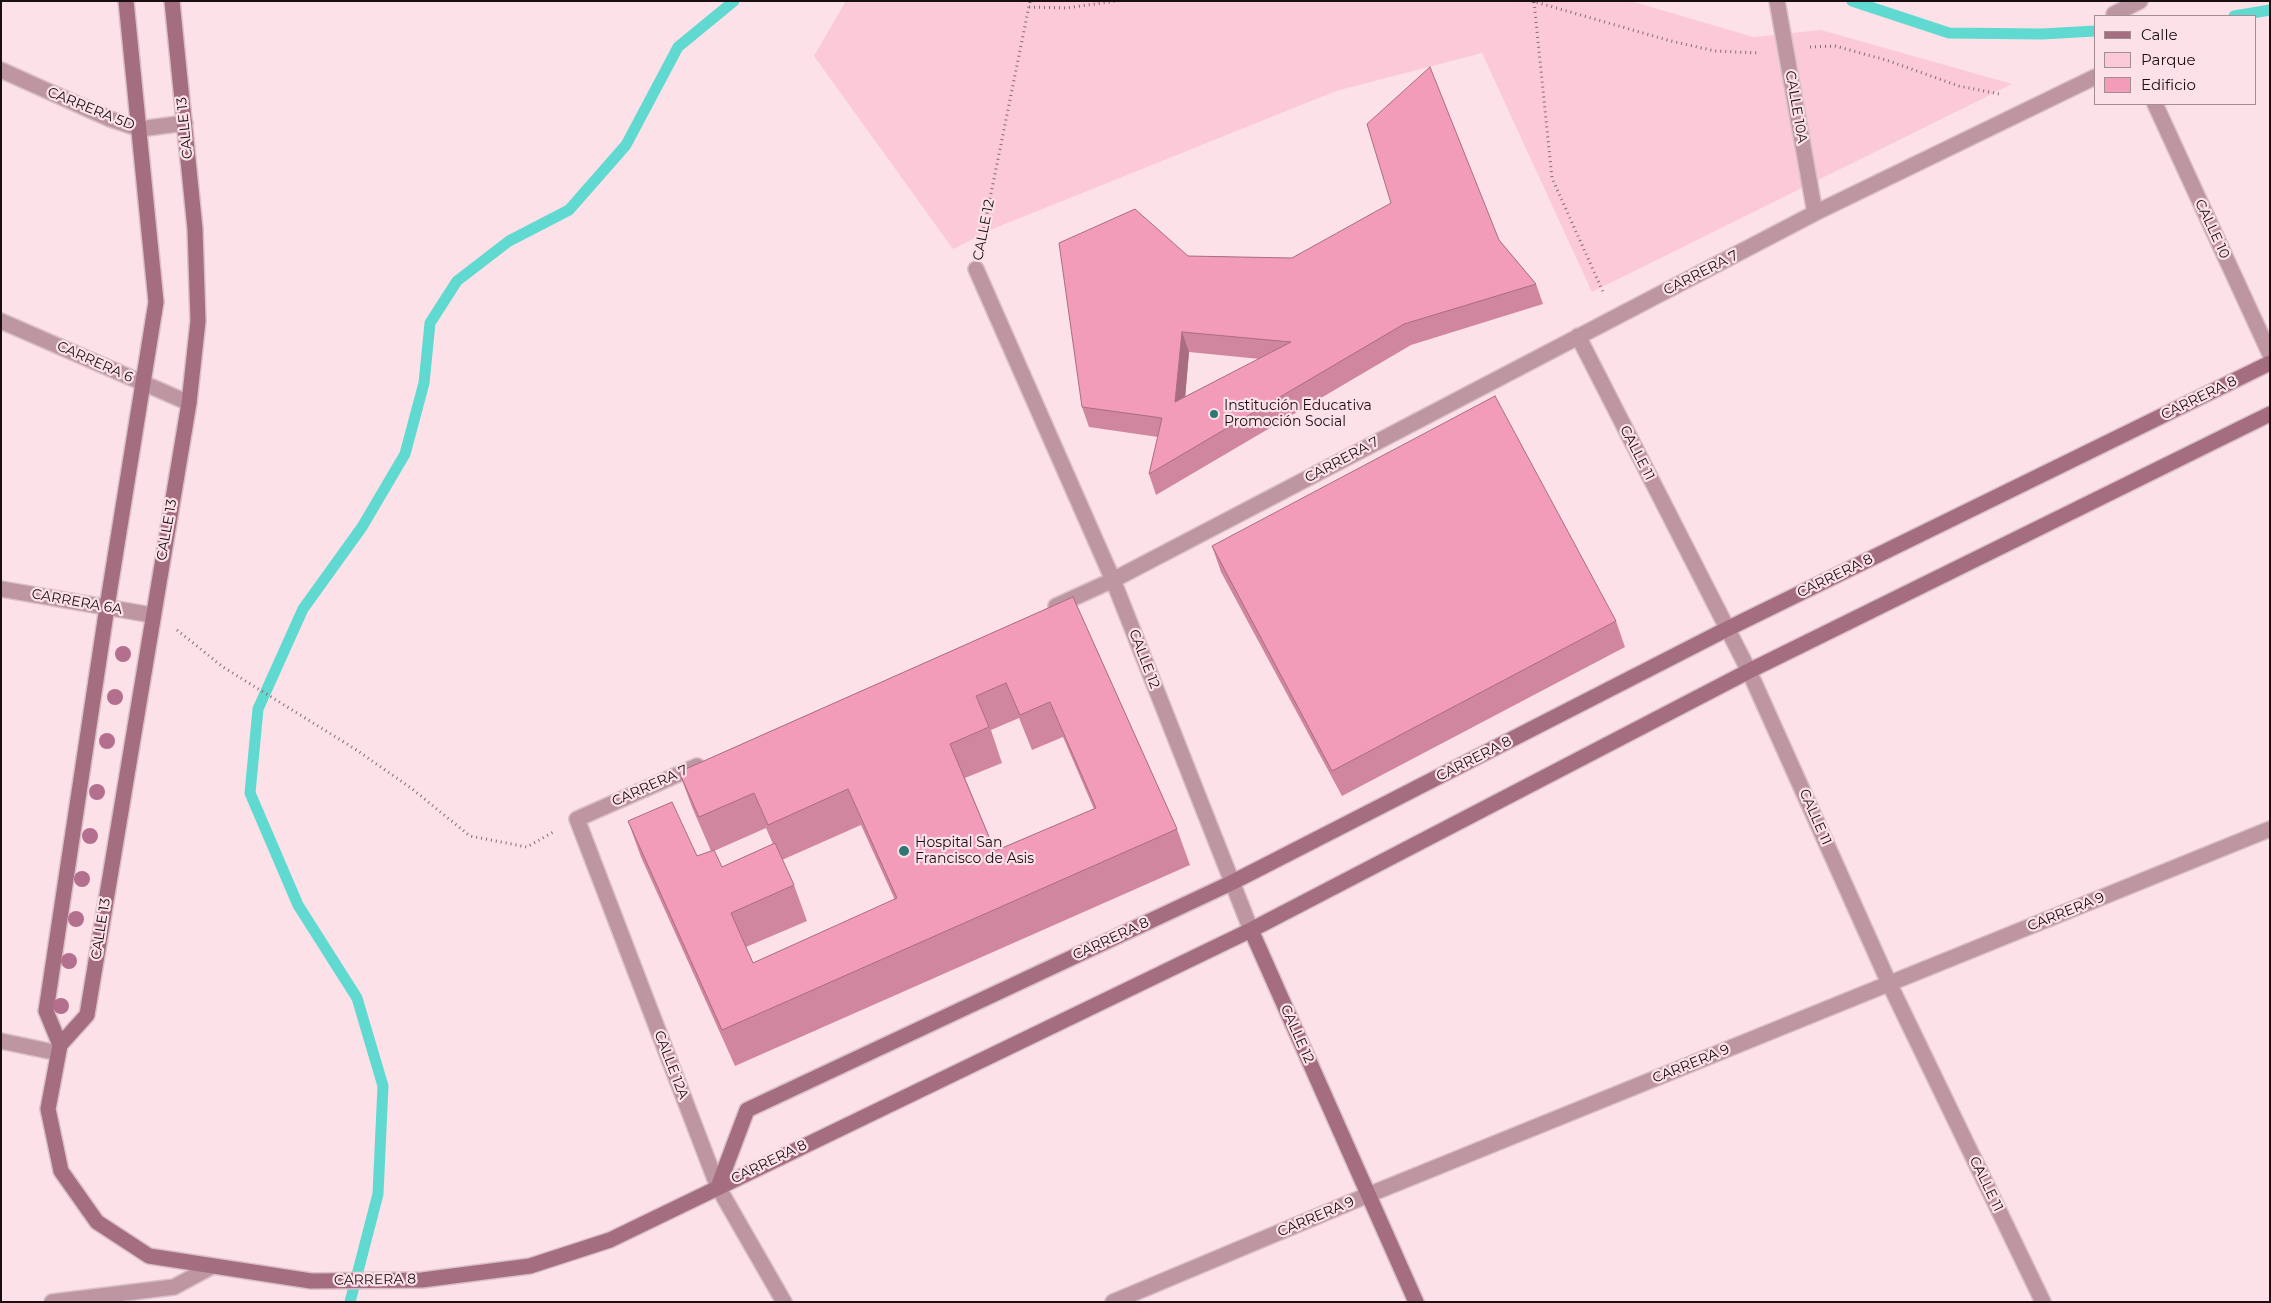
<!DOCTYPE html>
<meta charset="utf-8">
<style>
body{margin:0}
#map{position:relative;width:2271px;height:1303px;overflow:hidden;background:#fde1e9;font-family:Montserrat,sans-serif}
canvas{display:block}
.frame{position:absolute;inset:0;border:2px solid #190e12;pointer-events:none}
.legend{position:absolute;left:2094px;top:15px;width:162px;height:90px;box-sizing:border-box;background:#fde1e9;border:1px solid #a28d93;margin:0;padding:6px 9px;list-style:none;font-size:15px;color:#190e12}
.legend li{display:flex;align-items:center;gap:10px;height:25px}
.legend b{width:25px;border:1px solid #a28d93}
</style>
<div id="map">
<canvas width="2271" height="1303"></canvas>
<div class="frame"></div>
<ul class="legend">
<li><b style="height:6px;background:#a56e80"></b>Calle</li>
<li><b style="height:14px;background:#fbc9d8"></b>Parque</li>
<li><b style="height:14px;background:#f29cb9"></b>Edificio</li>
</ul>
</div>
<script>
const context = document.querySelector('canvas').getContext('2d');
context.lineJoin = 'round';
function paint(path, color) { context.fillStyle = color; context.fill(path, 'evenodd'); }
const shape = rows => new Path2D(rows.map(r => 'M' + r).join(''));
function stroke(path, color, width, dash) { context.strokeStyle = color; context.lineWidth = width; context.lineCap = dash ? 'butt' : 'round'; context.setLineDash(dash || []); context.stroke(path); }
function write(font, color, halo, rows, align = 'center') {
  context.font = font + ' Montserrat,sans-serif'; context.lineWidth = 4.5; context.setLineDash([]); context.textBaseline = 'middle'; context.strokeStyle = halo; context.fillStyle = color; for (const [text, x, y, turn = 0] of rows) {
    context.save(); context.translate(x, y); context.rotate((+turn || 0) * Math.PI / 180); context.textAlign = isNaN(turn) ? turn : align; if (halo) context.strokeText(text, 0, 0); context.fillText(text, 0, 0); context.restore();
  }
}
paint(shape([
 [846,1,1631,1,1753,37,1821,30,2012,84,1592,292,1482,53,1336,91,995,228,953,249,814,56]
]), '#fbc9d8');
stroke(shape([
 [1852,1,1949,33,2042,34,2095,31],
 [2234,16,2270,10],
 [350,1302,378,1194,383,1086,357,998,298,905,250,793,258,709,303,609,362,527,405,454,424,383,430,323,457,281,509,241,569,210,626,145,678,47,734,1]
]), '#60d9d0', 11);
const street = shape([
 [1777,1,1815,213],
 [2114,14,2140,1],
 [1,70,110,119,140,129,185,123],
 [2155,104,2270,354],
 [976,269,1113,580,1251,930],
 [1,321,189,403],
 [1578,336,1749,671,1889,983,2043,1302],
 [1,589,152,615],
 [1056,606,1113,580,1815,213,2095,77],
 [697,766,577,819,718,1187,784,1302],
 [1,1041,58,1053],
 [52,1302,174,1287,211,1267],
 [1113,1302,1368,1195,2270,829]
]);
const secondary = shape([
 [172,1,195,229,198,321,189,403,87,1015,60,1045,48,1109,61,1171,97,1222,149,1256,311,1281,422,1280,530,1266,610,1240,1251,930,1749,671,2270,414],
 [1251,930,1416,1302],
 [60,1045,46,1011,107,607,156,302,126,1],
 [718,1187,747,1110,1231,883,1727,629,2270,363]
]);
stroke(street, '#d9bfc7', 18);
stroke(secondary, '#d9bfc7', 18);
stroke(shape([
 [1532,1,1671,41,1715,51,1759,53],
 [1534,2,1552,178,1604,294],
 [1029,7,1066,8,1116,1],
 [1810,47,1835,46,1886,60,1959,86,1999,94],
 [981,243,1030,1],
 [177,630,223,667,355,749,411,788,470,836,527,847,555,831]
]), '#806d73', 3, [1, 4]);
stroke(street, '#bd96a2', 15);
stroke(secondary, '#a56e80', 15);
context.fillStyle = '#b36f8d';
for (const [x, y] of [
 [123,654],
 [115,697],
 [107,741],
 [97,792],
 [90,836],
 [82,879],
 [76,919],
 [69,961],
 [61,1006]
]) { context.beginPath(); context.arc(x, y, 8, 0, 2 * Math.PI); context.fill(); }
paint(shape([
 [1499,240,1536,284,1543,304,1411,345,1156,495,1149,474,1158,437,1089,427,1082,407,1188,256,1292,258],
 [1189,352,1260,359,1185,397],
 [1212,546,1616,621,1625,647,1342,796,1221,572],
 [1073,597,1177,829,1190,865,735,1066,641,857,628,821,697,856,711,851,692,807,679,772],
 [1019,718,1032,750,1063,737,1094,809,995,851,965,778,1002,763,991,730],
 [861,825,895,900,753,963,746,947,807,921,794,885,782,860],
 [766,828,773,844,722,867,714,851]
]), '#d0869f');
paint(shape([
 [1182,332,1189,352,1183,423,1175,402]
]), '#a96d82');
const building = shape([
 [1430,67,1499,240,1536,284,1404,324,1149,474,1162,418,1082,407,1059,243,1135,209,1188,256,1292,258,1391,203,1367,124,1430,67],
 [1182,332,1291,342,1175,402,1182,332],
 [1495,396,1616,621,1332,771,1212,546,1495,396],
 [1073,597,1177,829,722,1030,628,821,672,802,697,856,714,850,722,867,775,843,794,885,731,913,753,963,897,898,848,789,768,825,754,793,699,817,679,772,1073,597],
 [1006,683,1020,715,1050,702,1096,808,995,851,950,744,989,727,976,696,1006,683]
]);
paint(building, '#f29cb9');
stroke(building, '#a96d82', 1);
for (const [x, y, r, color] of [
 [1214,414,5,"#2f7772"],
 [904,851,6,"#2f7772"]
]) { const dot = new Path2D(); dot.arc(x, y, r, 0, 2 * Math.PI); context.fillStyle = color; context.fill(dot); stroke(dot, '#fde1e9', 2); }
write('14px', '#190e12', '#fde1e9', [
 ["CALLE 10A",1796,107,80],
 ["CARRERA 5D",91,109,22],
 ["CALLE 13",185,128,-96],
 ["CALLE 10",2212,229,65],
 ["CALLE 12",984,230,-79],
 ["CARRERA 7",1701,273,-27],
 ["CARRERA 6",95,362,24],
 ["CARRERA 8",2199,398,-26],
 ["CALLE 11",1637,453,63],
 ["CARRERA 7",1342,460,-28],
 ["CALLE 13",167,530,-80],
 ["CARRERA 8",1835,576,-26],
 ["CARRERA 6A",77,602,10],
 ["CALLE 12",1144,659,69],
 ["CARRERA 8",1474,759,-27],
 ["CARRERA 7",650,786,-24],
 ["CALLE 11",1815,817,66],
 ["CARRERA 9",2066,912,-22],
 ["CALLE 13",101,929,-81],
 ["CARRERA 8",1111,939,-25],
 ["CALLE 12",1297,1034,66],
 ["CARRERA 9",1691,1064,-22],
 ["CALLE 12A",671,1065,69],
 ["CARRERA 8",769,1162,-26],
 ["CALLE 11",1986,1184,64],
 ["CARRERA 9",1316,1217,-23],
 ["CARRERA 8",375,1280,-1]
]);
write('14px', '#190e12', '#fde1e9', [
 ["Institución Educativa",1224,406],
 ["Promoción Social",1224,422],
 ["Hospital San",915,843],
 ["Francisco de Asis",915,859]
], 'left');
</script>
